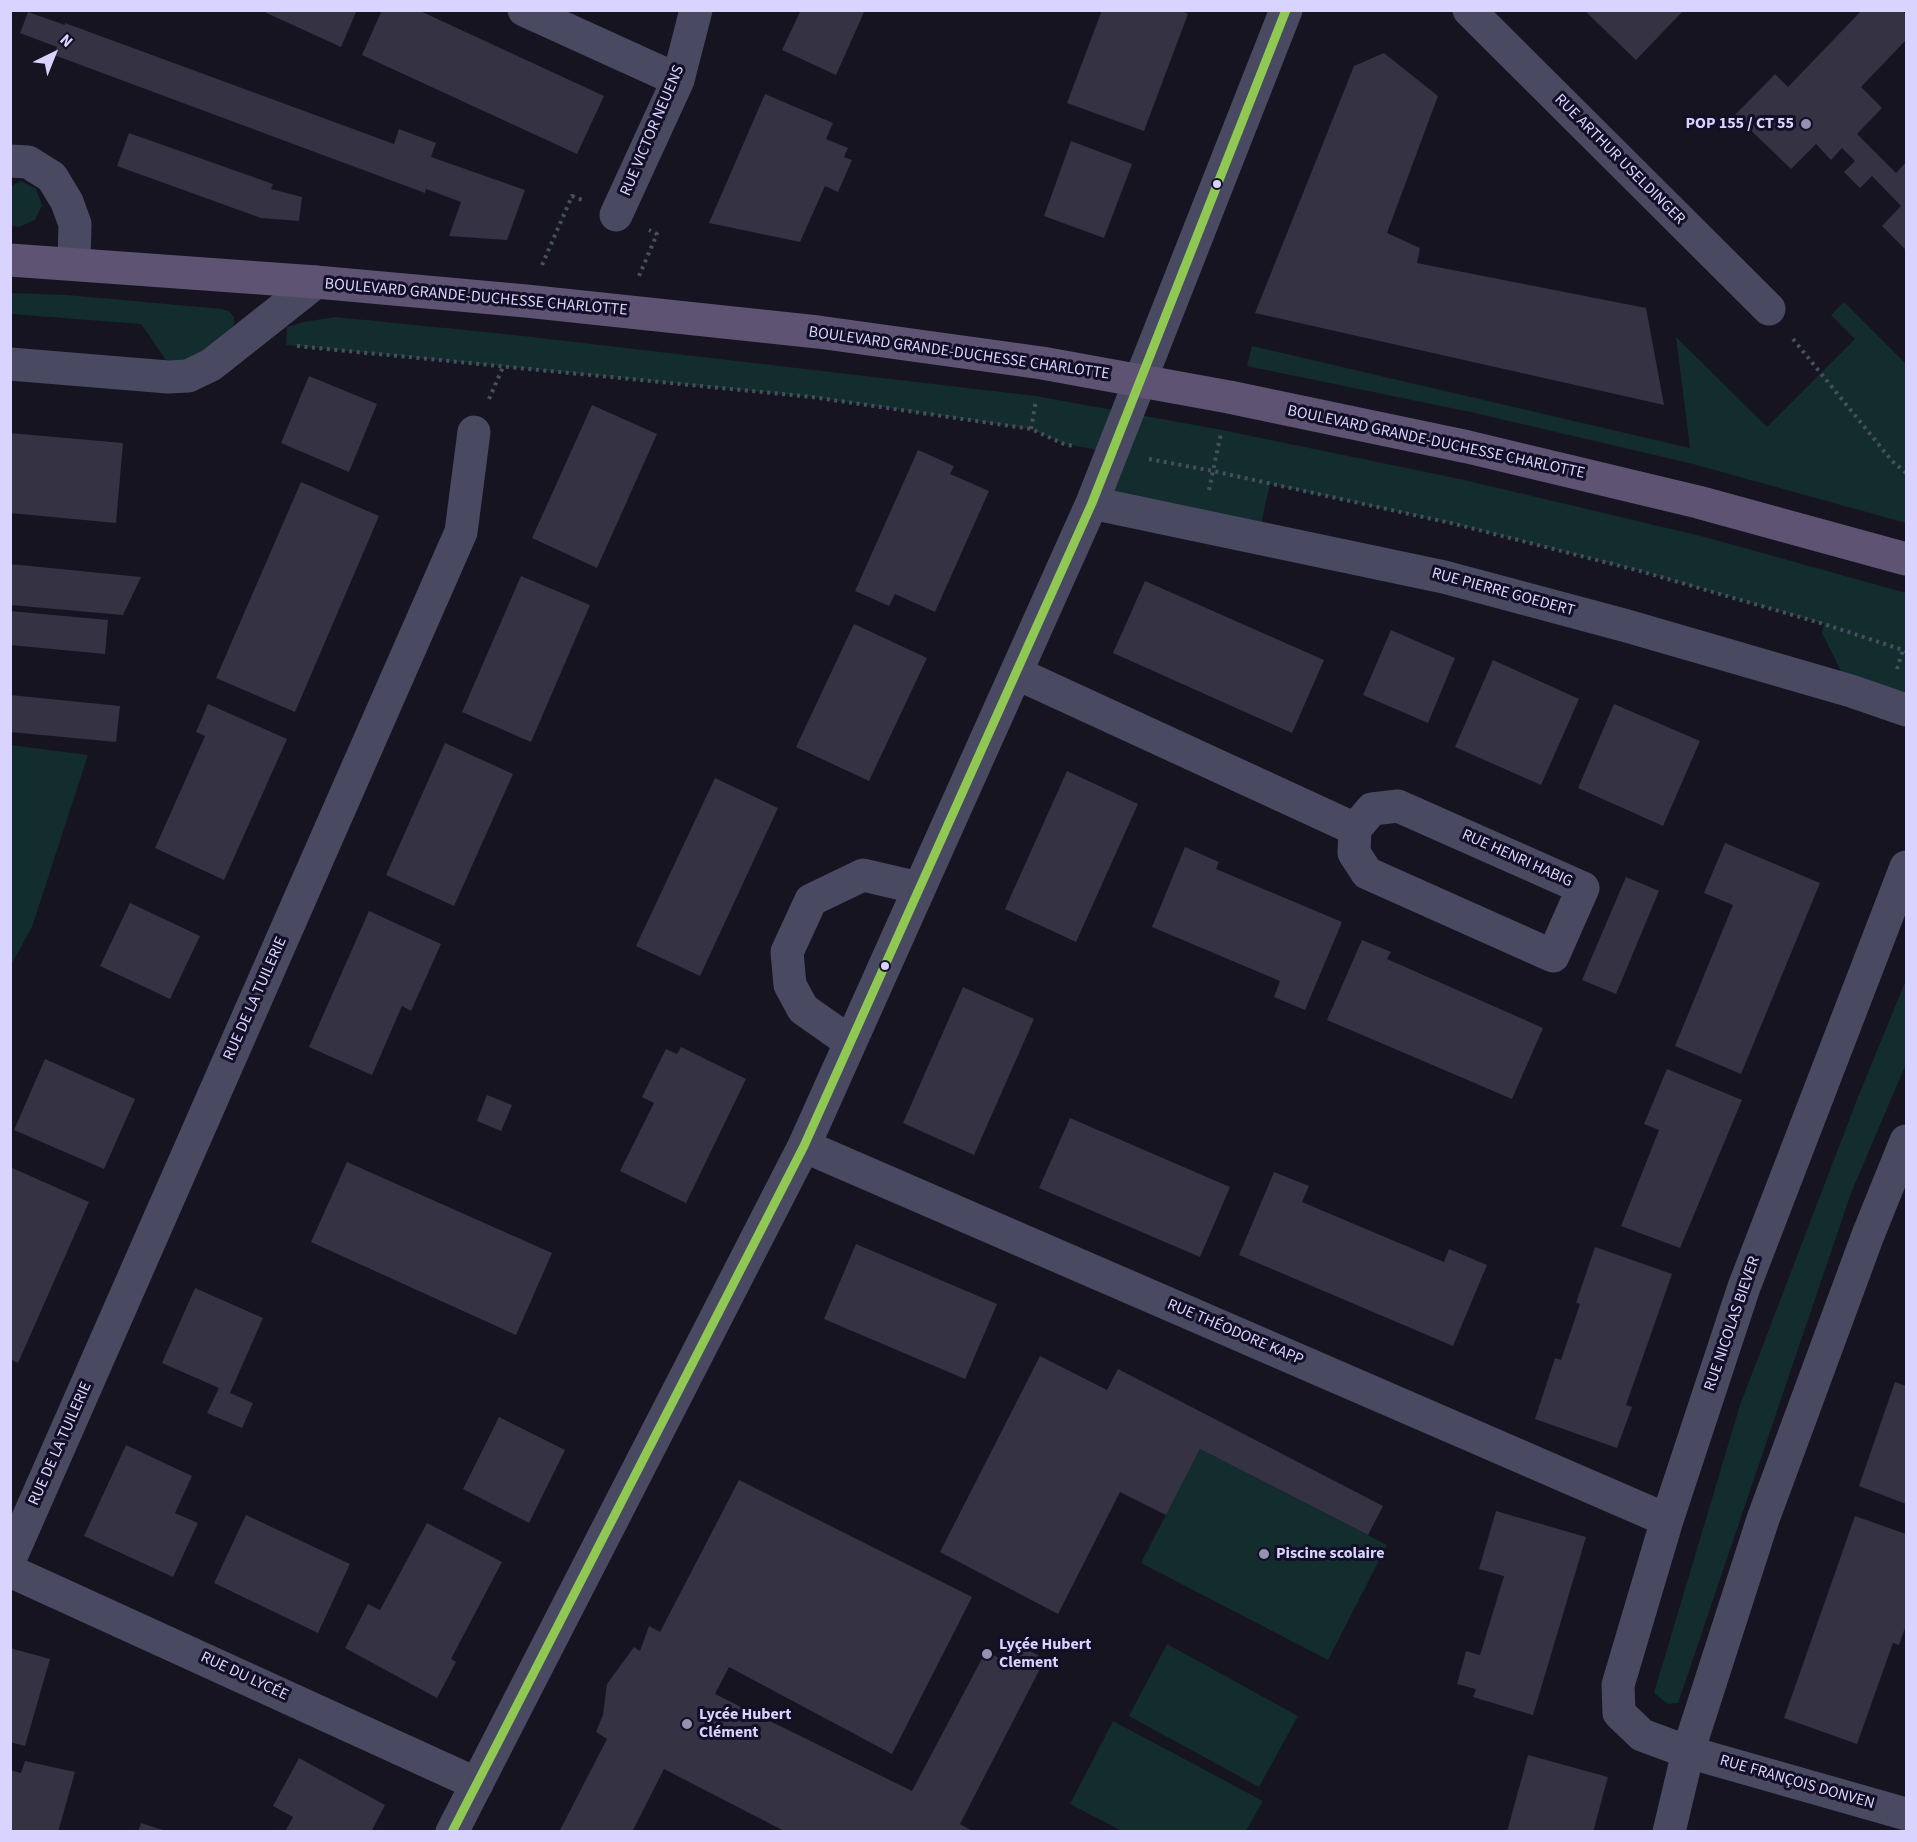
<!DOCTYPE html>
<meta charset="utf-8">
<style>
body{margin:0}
#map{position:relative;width:1917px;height:1842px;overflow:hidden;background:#161421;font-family:"Source Sans 3",sans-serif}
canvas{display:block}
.frame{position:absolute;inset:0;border:12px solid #d9d4ff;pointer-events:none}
.north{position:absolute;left:24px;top:24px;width:60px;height:60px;-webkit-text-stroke:4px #130f26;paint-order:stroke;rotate:43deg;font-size:16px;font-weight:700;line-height:24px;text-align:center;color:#d9d4ff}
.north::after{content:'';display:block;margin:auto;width:21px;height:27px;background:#d9d4ff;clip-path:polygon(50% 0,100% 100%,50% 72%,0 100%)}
</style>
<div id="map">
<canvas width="1917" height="1842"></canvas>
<div class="frame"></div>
<div class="north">N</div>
</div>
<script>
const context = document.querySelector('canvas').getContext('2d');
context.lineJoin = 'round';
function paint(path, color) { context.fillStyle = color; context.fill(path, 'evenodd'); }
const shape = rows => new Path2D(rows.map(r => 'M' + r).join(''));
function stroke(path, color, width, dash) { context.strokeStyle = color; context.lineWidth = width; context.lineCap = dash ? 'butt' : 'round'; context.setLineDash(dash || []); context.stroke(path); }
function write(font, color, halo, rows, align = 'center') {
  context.font = font + ' "Source Sans 3",sans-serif'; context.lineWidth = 6; context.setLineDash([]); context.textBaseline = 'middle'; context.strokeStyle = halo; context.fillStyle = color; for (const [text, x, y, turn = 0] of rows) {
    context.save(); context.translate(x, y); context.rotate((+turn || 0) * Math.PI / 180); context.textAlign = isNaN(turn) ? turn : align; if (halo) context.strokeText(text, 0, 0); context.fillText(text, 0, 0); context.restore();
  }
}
paint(shape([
 [21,181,36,189,42,205,35,220,19,227,11,226,11,186],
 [11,293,67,295,222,309,229,311,234,317,234,324,230,331,200,353,183,360,166,360,141,324,11,314],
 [1844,302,1906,364,1906,523,1693,464,1475,413,1247,366,1252,346,1690,448,1676,337,1767,427,1855,339,1831,315],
 [335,317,515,335,1036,396,1222,430,1460,479,1705,537,1906,593,1906,710,1851,691,1822,633,1824,624,1640,571,1455,524,1270,484,1258,537,1092,503,1112,452,1064,444,1031,429,812,397,286,345,287,327,304,322],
 [11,745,88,755,32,927,11,965],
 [1906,980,1906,1064,1851,1193,1678,1703,1668,1704,1654,1693,1740,1405,1858,1097],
 [1200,1449,1387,1545,1328,1660,1141,1563],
 [1167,1644,1298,1716,1259,1787,1129,1716],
 [1113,1721,1263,1801,1246,1831,1122,1831,1070,1804]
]), '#132c2d');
paint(shape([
 [260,10,357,10,341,47],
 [382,10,418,10,604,96,577,154,362,55],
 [801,10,865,10,836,75,782,50],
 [1102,10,1180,10,1188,14,1144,131,1067,103],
 [1584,10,1684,10,1636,60],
 [1862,10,1902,10,1906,15,1906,40,1861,87,1882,108,1857,134,1896,173,1906,162,1906,250,1882,226,1901,206,1872,176,1860,188,1844,172,1855,161,1842,148,1831,160,1816,144,1791,169,1735,115,1775,74,1788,87],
 [28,12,65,25,65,23,394,144,399,129,436,143,431,157,525,190,507,240,449,236,461,202,426,189,425,193,54,55,57,47,20,33],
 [1384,53,1438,96,1387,233,1420,248,1417,263,1646,308,1664,405,1255,313,1354,66],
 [765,94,833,123,826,139,848,148,844,157,852,160,838,192,825,186,800,242,709,223],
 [129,133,273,184,271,189,302,197,299,221,261,218,117,166],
 [1071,141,1132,164,1104,238,1044,216],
 [309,376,377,404,349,472,281,443],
 [592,405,657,434,597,568,532,538],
 [10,433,123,443,116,523,10,513],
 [918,450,954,466,950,474,989,491,935,612,895,594,889,606,855,591],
 [301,482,379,516,295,712,216,678],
 [10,564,141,577,123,615,10,605],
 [521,576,590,605,531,742,462,712],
 [1145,581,1324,660,1292,733,1113,653],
 [10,611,108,620,105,654,10,645],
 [854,624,927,658,869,781,796,747],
 [1391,630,1455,658,1428,723,1363,695],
 [1493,660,1579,699,1541,785,1455,747],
 [10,695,120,706,116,742,10,732],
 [208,704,287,739,224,880,155,848,205,736,196,732],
 [1614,704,1700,741,1663,826,1578,788],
 [445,743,513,774,454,906,386,875],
 [1067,771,1138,804,1076,942,1005,909],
 [715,778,778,808,700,976,636,946],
 [1725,843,1820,883,1741,1074,1675,1046,1733,905,1704,893],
 [1185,847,1219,862,1216,869,1342,922,1305,1010,1274,997,1280,981,1152,927],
 [1626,877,1659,891,1616,994,1582,980],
 [130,903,200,936,170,999,100,966],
 [369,911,441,944,411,1011,402,1006,372,1075,309,1047],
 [1362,940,1391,952,1387,959,1543,1028,1512,1099,1327,1020],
 [963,987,1034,1019,974,1155,903,1123],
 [681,1047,746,1079,686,1203,620,1171,654,1103,642,1097,666,1049,677,1054],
 [45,1059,135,1099,104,1169,14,1130],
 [1667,1069,1742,1100,1680,1248,1621,1226,1659,1130,1644,1124],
 [487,1095,512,1105,501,1131,477,1121],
 [1070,1118,1230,1187,1200,1257,1039,1188],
 [347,1162,552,1253,516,1335,311,1242],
 [10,1167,89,1202,18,1363,10,1359],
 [1274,1172,1309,1186,1302,1202,1444,1262,1449,1249,1487,1265,1453,1346,1239,1255],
 [856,1244,997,1304,965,1379,824,1319],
 [1595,1247,1672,1274,1626,1405,1632,1407,1617,1448,1535,1419,1555,1358,1561,1360,1580,1304,1576,1303],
 [195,1288,263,1318,230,1393,253,1403,242,1428,207,1413,219,1388,162,1363],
 [1040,1356,1107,1390,1118,1369,1383,1506,1368,1535,1200,1449,1166,1515,1120,1492,1058,1614,940,1552],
 [1895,1382,1906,1386,1906,1504,1859,1486],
 [499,1417,565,1450,529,1523,463,1489],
 [126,1445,192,1476,175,1513,198,1523,173,1577,84,1536],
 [739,1480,972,1597,892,1754,729,1667,715,1694,912,1791,986,1651,1006,1662,1015,1643,1045,1659,960,1824,974,1832,786,1832,664,1769,632,1832,559,1832,607,1739,596,1732,603,1715,607,1684,634,1647,640,1651,649,1626,660,1632],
 [1496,1511,1586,1537,1533,1715,1473,1697,1476,1689,1457,1684,1466,1651,1480,1655,1504,1576,1479,1569],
 [246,1515,350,1564,318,1633,214,1583],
 [1855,1516,1906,1534,1906,1625,1899,1645,1893,1643,1857,1744,1784,1718],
 [427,1523,502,1562,451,1659,456,1662,437,1698,345,1648,368,1604,380,1610],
 [10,1648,50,1659,25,1746,10,1742],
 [1528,1755,1608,1777,1593,1832,1507,1832],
 [299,1758,385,1805,371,1832,285,1832,293,1817,273,1806],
 [25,1761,75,1772,58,1832,10,1832,10,1770,21,1773],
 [141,1823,166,1831,166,1832,138,1832]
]), '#343243');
stroke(shape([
 [542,265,572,196,582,200],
 [639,276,657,234,649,230],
 [1793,339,1892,461,1906,473],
 [297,346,812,397,1031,429,1064,444,1073,446],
 [489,399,503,367],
 [1031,429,1036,400],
 [1149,459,1213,471,1455,524,1640,571,1824,624,1906,651],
 [1209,490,1221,433],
 [1897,669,1903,650]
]), '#44505f', 4, [3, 4.5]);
stroke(shape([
 [524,10,678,80],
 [1469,10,1769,309],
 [10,161,28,162,52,177,67,202,75,224,74,263],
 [616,215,678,80,696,10],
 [10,364,168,377,188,376,211,365,316,282],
 [1092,503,1444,577,1627,626,1851,691,1906,710],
 [1016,673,1355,829],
 [1398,806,1583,888,1553,956,1367,873,1354,853,1355,829,1372,809,1398,806],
 [1906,867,1744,1287,1667,1520,1618,1685,1619,1713,1642,1735,1688,1752,1906,1814],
 [850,1042,803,1009,790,985,787,952,811,900,863,875,919,888],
 [804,1146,1667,1520],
 [10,1559,461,532,474,432],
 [10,1571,477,1784],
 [452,1832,804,1146,1092,503,1286,10],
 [1669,1832,1688,1752,1763,1519,1868,1235,1906,1141]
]), '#4a4962', 33);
stroke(shape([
 [10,260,316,282,526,301,818,332,1042,363,1229,397,1468,447,1698,502,1906,559]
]), '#5e5373', 33);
stroke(shape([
 [452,1832,804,1146,1092,503,1286,10]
]), '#8fc853', 9);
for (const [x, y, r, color] of [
 [1806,124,6,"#9591b1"],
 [1217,184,5,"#d9d4ff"],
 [885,966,5,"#d9d4ff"],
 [1264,1554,6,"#9591b1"],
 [987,1654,6,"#9591b1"],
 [687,1724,6,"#9591b1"]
]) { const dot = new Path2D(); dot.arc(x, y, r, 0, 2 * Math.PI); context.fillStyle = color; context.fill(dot); stroke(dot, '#130f26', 2); }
write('bold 16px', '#d9d4ff', '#130f26', [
 ["POP 155 / CT 55",1794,124,"right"],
 ["Piscine scolaire",1276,1554],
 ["Lyçée Hubert",999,1645],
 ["Clement",999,1663],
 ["Lycée Hubert",699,1715],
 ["Clément",699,1733]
], 'left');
write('16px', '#d9d4ff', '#130f26', [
 ["RUE VICTOR NEUENS",653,131,-67],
 ["RUE ARTHUR USELDINGER",1619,160,45],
 ["BOULEVARD GRANDE-DUCHESSE CHARLOTTE",476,298,5],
 ["BOULEVARD GRANDE-DUCHESSE CHARLOTTE",959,354,8],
 ["BOULEVARD GRANDE-DUCHESSE CHARLOTTE",1436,443,12],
 ["RUE PIERRE GOEDERT",1503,593,15],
 ["RUE HENRI HABIG",1517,859,24],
 ["RUE DE LA TUILERIE",256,999,-66],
 ["RUE NICOLAS BIEVER",1733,1324,-71],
 ["RUE THÉODORE KAPP",1235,1333,23],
 ["RUE DE LA TUILERIE",61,1444,-66],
 ["RUE DU LYCÉE",244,1677,25],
 ["RUE FRANÇOIS DONVEN",1797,1783,16]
]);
</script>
